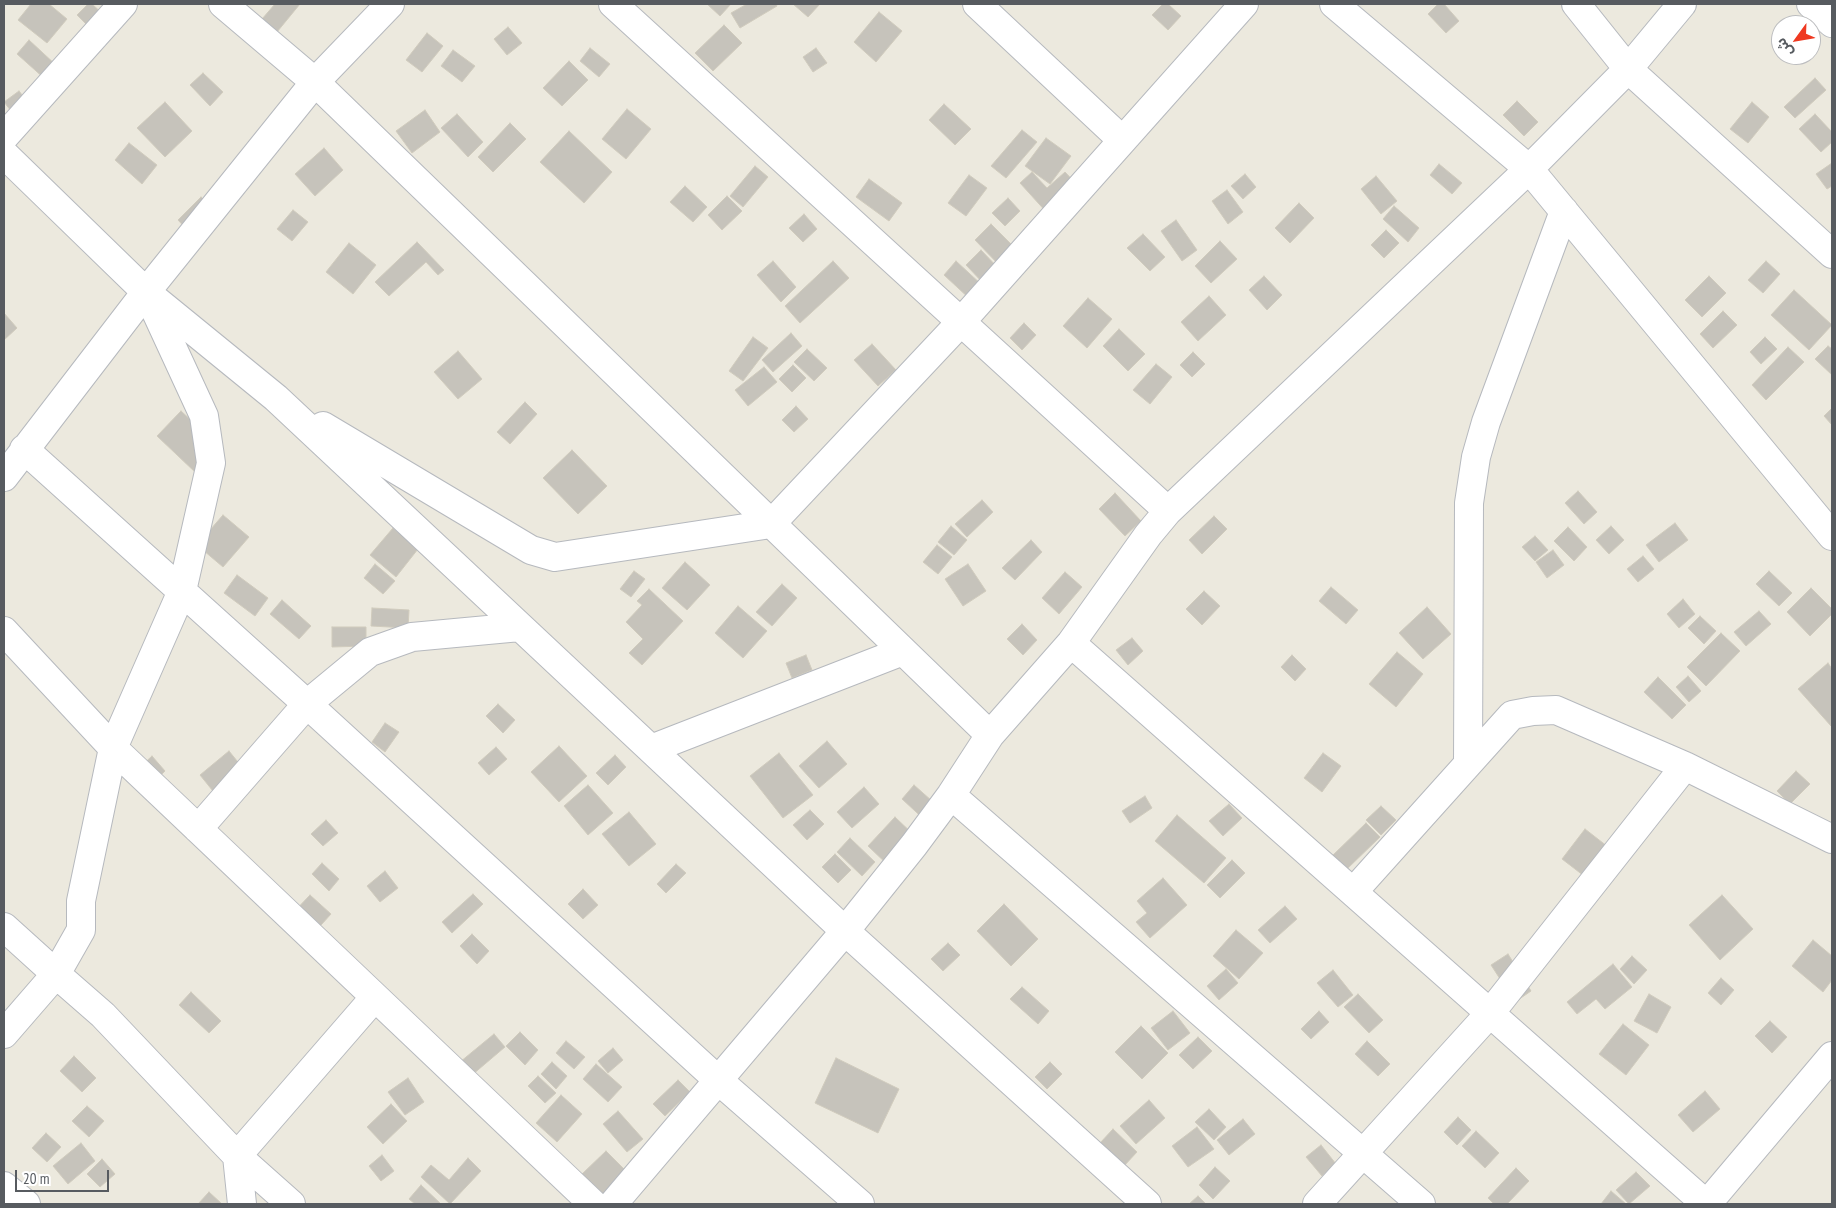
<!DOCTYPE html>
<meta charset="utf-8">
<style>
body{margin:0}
#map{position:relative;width:1836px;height:1208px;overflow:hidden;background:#ece9de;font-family:"PT Sans Narrow","Noto Sans Arabic",sans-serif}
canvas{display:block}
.frame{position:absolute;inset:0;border:5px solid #575b60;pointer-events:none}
.north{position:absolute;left:1771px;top:15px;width:50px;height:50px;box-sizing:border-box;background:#fff;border:1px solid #bcbdbf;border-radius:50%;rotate:238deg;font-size:14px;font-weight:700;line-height:20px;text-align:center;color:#575b60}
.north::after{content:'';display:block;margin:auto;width:18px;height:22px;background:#ef3921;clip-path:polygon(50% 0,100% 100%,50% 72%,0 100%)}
.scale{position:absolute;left:15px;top:1170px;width:94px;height:22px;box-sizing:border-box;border:2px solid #575b60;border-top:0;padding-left:6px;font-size:15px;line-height:18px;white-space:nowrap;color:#575b60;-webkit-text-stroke:4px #fff;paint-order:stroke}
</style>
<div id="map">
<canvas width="1836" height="1208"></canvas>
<div class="frame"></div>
<div class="north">ش</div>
<div class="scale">20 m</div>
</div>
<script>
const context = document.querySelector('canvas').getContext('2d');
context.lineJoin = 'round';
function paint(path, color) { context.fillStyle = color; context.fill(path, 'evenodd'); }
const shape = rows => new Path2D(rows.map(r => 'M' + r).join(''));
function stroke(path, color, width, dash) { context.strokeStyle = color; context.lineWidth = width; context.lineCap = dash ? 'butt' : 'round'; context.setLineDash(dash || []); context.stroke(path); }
const building = shape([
 [31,4,49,4,67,19,47,43,18,20,31,4],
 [88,4,92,4,104,15,91,29,77,15,88,4],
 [275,4,300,4,277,32,262,19,275,4],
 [707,4,731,4,720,16,707,4],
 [747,4,776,4,777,6,740,28,731,13,747,4],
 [793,4,820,4,808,17,793,4],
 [1163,4,1168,4,1181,16,1168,30,1152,15,1163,4],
 [1438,4,1444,4,1459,21,1446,33,1428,14,1438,4],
 [879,12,902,31,876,62,854,42,879,12],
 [724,25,742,43,713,71,695,53,724,25],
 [508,27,522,43,507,55,494,39,508,27],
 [427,33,443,46,422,72,406,60,427,33],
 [29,40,57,66,45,79,17,54,29,40],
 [590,48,610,64,599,77,580,61,590,48],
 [816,48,827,63,813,72,803,57,816,48],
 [453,50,475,66,462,82,441,66,453,50],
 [569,61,588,80,562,106,543,88,569,61],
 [203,73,223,92,210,106,190,85,203,73],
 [1815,78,1826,90,1795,118,1784,107,1815,78],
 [19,91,30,105,15,116,4,102,19,91],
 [1517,101,1538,122,1524,136,1503,115,1517,101],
 [165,102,192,131,165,157,137,128,165,102],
 [1752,102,1769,117,1748,143,1730,129,1752,102],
 [944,104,971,129,955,145,929,120,944,104],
 [627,109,651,129,626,159,602,139,627,109],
 [425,110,440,132,412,153,396,131,425,110],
 [457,114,483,142,468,157,441,128,457,114],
 [1815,114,1832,132,1832,142,1821,152,1799,129,1815,114],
 [510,123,526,139,493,172,478,157,510,123],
 [1022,130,1037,142,1006,178,991,166,1022,130],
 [569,131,612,172,584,203,540,162,569,131],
 [1046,138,1071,156,1050,184,1025,166,1046,138],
 [129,143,157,165,142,184,115,160,129,143],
 [324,148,343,170,315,196,295,174,324,148],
 [1832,163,1832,186,1827,189,1816,174,1832,163],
 [1439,164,1462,183,1452,194,1430,175,1439,164],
 [755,166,768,177,743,207,730,196,755,166],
 [1032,172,1047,188,1065,172,1080,188,1049,215,1020,183,1032,172],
 [1245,174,1256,187,1243,199,1231,186,1245,174],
 [969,175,987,188,966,216,948,203,969,175],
 [1376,176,1397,201,1381,214,1361,189,1376,176],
 [869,179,902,203,889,221,856,197,869,179],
 [685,186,707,207,693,222,670,202,685,186],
 [1227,190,1243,212,1228,224,1212,201,1227,190],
 [727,196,742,211,722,230,708,215,727,196],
 [201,197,214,210,190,233,178,220,201,197],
 [1008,198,1020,211,1005,226,992,213,1008,198],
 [1299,203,1314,218,1290,243,1275,228,1299,203],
 [1394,206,1419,228,1408,242,1383,219,1394,206],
 [293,210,308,222,292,241,277,229,293,210],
 [804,214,817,229,803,242,789,228,804,214],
 [1176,220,1197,250,1182,261,1161,231,1176,220],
 [991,224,1017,250,1001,267,975,240,991,224],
 [1386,230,1399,243,1384,258,1371,245,1386,230],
 [1143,234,1165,257,1150,271,1127,248,1143,234],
 [1220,241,1237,259,1211,283,1195,266,1220,241],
 [417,242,444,270,438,275,426,262,389,296,375,282,417,242],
 [349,243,376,265,353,294,326,272,349,243],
 [981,250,1000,270,985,285,966,265,981,250],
 [773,261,796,287,781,302,757,275,773,261],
 [833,261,849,278,800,323,785,306,833,261],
 [956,261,983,286,971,300,944,275,956,261],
 [1766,261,1780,274,1763,293,1748,280,1766,261],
 [1264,276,1282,295,1267,310,1249,290,1264,276],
 [1709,276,1726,293,1702,317,1685,300,1709,276],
 [1794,290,1832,325,1809,350,1771,315,1794,290],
 [1209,296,1226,315,1198,341,1181,322,1209,296],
 [1088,298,1112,319,1087,348,1063,326,1088,298],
 [1723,311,1737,325,1713,348,1700,334,1723,311],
 [4,313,17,328,4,340,4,313],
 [1024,323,1036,335,1022,350,1010,338,1024,323],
 [1119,329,1145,354,1128,371,1103,346,1119,329],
 [791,333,802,346,773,372,762,360,791,333],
 [753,337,768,348,743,381,729,371,753,337],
 [1765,337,1777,349,1761,364,1750,352,1765,337],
 [872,344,896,370,878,386,854,360,872,344],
 [1828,346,1832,349,1832,375,1815,359,1828,346],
 [1788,347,1804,362,1766,400,1752,385,1788,347],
 [807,349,827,368,814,381,794,362,807,349],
 [458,351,482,379,458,399,434,372,458,351],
 [1193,352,1205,364,1192,377,1180,365,1193,352],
 [1156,364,1172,377,1150,404,1133,390,1156,364],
 [793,365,806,378,792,392,779,379,793,365],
 [764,367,777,382,748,406,735,390,764,367],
 [525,402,537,414,510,444,497,432,525,402],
 [796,406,808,419,794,432,782,420,796,406],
 [1832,408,1832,425,1824,416,1832,408],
 [181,411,219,446,196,473,157,436,181,411],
 [572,450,607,486,578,514,543,478,572,450],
 [1578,491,1597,512,1584,524,1565,503,1578,491],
 [1115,493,1141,521,1125,536,1099,509,1115,493],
 [982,500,993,512,967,537,955,524,982,500],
 [223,515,249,537,223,567,197,545,223,515],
 [1214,516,1227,529,1202,554,1189,540,1214,516],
 [1675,523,1688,540,1659,562,1646,545,1675,523],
 [951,526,967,540,954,555,938,542,951,526],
 [1611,526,1624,540,1609,554,1596,540,1611,526],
 [1568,527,1587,547,1574,561,1554,541,1568,527],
 [393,528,418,549,396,577,370,555,393,528],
 [1535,536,1548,550,1535,561,1522,547,1535,536],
 [1031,540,1042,552,1015,580,1002,568,1031,540],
 [937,545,952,557,938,574,923,562,937,545],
 [1553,550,1564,565,1547,578,1536,562,1553,550],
 [1643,556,1654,569,1638,582,1627,569,1643,556],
 [685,562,710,585,687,610,662,588,685,562],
 [375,564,395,581,383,594,364,578,375,564],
 [968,564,986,591,963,606,945,579,968,564],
 [634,571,645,579,631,597,620,589,634,571],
 [1769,571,1792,593,1779,606,1756,584,1769,571],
 [1065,572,1082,587,1059,614,1042,598,1065,572],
 [237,575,268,598,255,616,224,593,237,575],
 [782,584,797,598,772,626,756,612,782,584],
 [1331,587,1358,610,1346,624,1319,601,1331,587],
 [1811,588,1832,609,1832,614,1810,636,1787,612,1811,588],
 [649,589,683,621,642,665,629,653,643,639,626,622,642,605,637,601,649,589],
 [1204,591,1220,606,1202,625,1186,609,1204,591],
 [1683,599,1695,614,1679,628,1667,614,1683,599],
 [282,600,311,626,299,639,270,614,282,600],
 [738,606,767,631,743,658,715,633,738,606],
 [1427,607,1451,634,1423,659,1399,633,1427,607],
 [372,608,409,610,408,628,371,626,372,608],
 [1759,611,1771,624,1746,646,1734,632,1759,611],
 [1700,616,1716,631,1704,644,1688,628,1700,616],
 [1022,624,1037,640,1023,655,1007,639,1022,624],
 [332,627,366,627,366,646,332,647,332,627],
 [1721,633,1740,651,1706,686,1687,667,1721,633],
 [1132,638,1143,651,1128,665,1116,650,1132,638],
 [1397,652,1423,674,1396,707,1369,684,1397,652],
 [806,655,812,670,792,678,786,663,806,655],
 [1292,655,1306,669,1295,681,1281,667,1292,655],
 [1828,663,1832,669,1831,726,1798,689,1828,663],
 [1688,676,1701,691,1689,702,1676,687,1688,676],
 [1658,677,1686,705,1672,719,1644,692,1658,677],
 [498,704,515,720,503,733,486,716,498,704],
 [385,723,399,732,385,752,372,742,385,723],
 [827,741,847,764,819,788,799,766,827,741],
 [559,746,587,776,559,802,531,772,559,746],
 [496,747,507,759,489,775,478,763,496,747],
 [229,751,254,782,225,806,200,775,229,751],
 [779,753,813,795,783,818,750,776,779,753],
 [1323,753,1341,766,1322,792,1304,778,1323,753],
 [615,755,626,767,608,785,596,773,615,755],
 [152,756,165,771,150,786,136,771,152,756],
 [1796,771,1810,784,1790,804,1777,791,1796,771],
 [588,785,613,813,588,835,564,806,588,785],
 [914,785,941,809,928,823,902,799,914,785],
 [864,787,879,804,852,828,837,812,864,787],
 [1145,796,1152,808,1130,823,1122,811,1145,796],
 [1229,804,1242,818,1223,836,1209,821,1229,804],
 [1381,806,1396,820,1381,835,1366,820,1381,806],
 [810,810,824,824,807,840,793,825,810,810],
 [629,812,656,844,629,866,602,834,629,812],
 [1177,815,1226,858,1204,883,1155,841,1177,815],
 [895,817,917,838,890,867,868,846,895,817],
 [326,820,338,833,323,846,311,834,326,820],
 [1366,823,1380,837,1346,870,1332,856,1366,823],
 [1585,829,1612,850,1588,879,1562,859,1585,829],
 [850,838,875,862,862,876,837,852,850,838],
 [835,854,851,870,838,883,822,867,835,854],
 [1232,860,1245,873,1220,898,1207,885,1232,860],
 [322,863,339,879,329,891,312,874,322,863],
 [676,864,686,873,666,893,657,884,676,864],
 [385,871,398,888,380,902,367,886,385,871],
 [1163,878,1187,905,1150,938,1136,922,1147,913,1137,901,1163,878],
 [583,889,598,905,583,919,568,904,583,889],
 [473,894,483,904,452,933,442,922,473,894],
 [310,895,331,914,312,935,291,915,310,895],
 [1722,895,1753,929,1720,960,1689,925,1722,895],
 [1004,904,1038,939,1011,966,977,931,1004,904],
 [1285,906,1297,919,1270,943,1258,930,1285,906],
 [1236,930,1263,953,1239,979,1213,956,1236,930],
 [472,934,489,951,477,964,460,946,472,934],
 [1813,940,1832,956,1832,980,1823,992,1792,966,1813,940],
 [948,943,960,955,943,971,931,959,948,943],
 [1508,954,1531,991,1515,1002,1491,965,1508,954],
 [1632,956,1647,970,1634,984,1620,969,1632,956],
 [1613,964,1632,987,1605,1009,1596,999,1577,1014,1567,1002,1613,964],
 [1226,969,1238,983,1219,1000,1207,986,1226,969],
 [1333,970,1353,995,1338,1007,1317,983,1333,970],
 [1721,978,1734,990,1721,1005,1708,993,1721,978],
 [1022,987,1049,1011,1038,1024,1010,999,1022,987],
 [191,992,221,1021,209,1033,179,1005,191,992],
 [1358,994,1383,1020,1369,1033,1344,1007,1358,994],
 [1649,994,1671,1007,1657,1033,1634,1021,1649,994],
 [1173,1011,1190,1033,1168,1050,1151,1028,1173,1011],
 [1319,1011,1329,1022,1311,1039,1301,1029,1319,1011],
 [1770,1021,1787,1037,1772,1053,1755,1036,1770,1021],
 [1623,1024,1649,1045,1626,1075,1599,1054,1623,1024],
 [1141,1026,1168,1053,1142,1079,1115,1052,1141,1026],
 [520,1032,538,1050,525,1065,506,1046,520,1032],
 [494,1034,505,1047,472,1075,460,1062,494,1034],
 [1198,1037,1212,1051,1193,1069,1179,1055,1198,1037],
 [566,1041,585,1057,574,1069,556,1053,566,1041],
 [1367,1041,1390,1064,1378,1076,1355,1054,1367,1041],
 [613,1048,623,1060,608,1073,598,1061,613,1048],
 [74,1056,96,1078,82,1092,60,1071,74,1056],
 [836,1058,899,1089,878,1133,815,1103,836,1058],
 [552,1062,567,1076,556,1089,541,1074,552,1062],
 [1050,1062,1062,1074,1047,1089,1035,1077,1050,1062],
 [596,1064,622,1087,608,1102,583,1079,596,1064],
 [538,1076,556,1093,545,1103,528,1086,538,1076],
 [408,1078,424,1102,405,1115,388,1092,408,1078],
 [678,1080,690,1092,665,1116,653,1104,678,1080],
 [1705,1091,1720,1109,1693,1132,1678,1115,1705,1091],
 [561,1095,582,1114,557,1142,536,1123,561,1095],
 [1149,1100,1165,1118,1136,1144,1120,1126,1149,1100],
 [391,1104,407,1121,383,1144,367,1127,391,1104],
 [87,1106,104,1121,89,1137,72,1121,87,1106],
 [1209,1109,1226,1127,1214,1140,1195,1122,1209,1109],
 [618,1111,643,1139,627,1152,603,1124,618,1111],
 [1458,1117,1471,1130,1457,1145,1444,1132,1458,1117],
 [1243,1119,1255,1134,1229,1155,1217,1140,1243,1119],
 [1197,1127,1214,1149,1188,1167,1172,1146,1197,1127],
 [1113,1129,1137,1152,1124,1166,1100,1143,1113,1129],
 [1476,1131,1499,1153,1485,1168,1462,1146,1476,1131],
 [46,1133,61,1147,47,1162,32,1148,46,1133],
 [81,1143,95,1161,68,1184,53,1166,81,1143],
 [1321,1145,1336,1164,1322,1176,1306,1157,1321,1145],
 [606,1151,634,1179,609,1203,582,1174,606,1151],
 [382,1155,394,1171,381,1181,369,1166,382,1155],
 [468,1158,481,1171,450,1204,421,1177,431,1165,449,1180,468,1158],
 [102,1159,115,1174,100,1187,87,1174,102,1159],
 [1215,1167,1230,1181,1213,1199,1199,1185,1215,1167],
 [1516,1168,1529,1181,1507,1204,1494,1204,1488,1198,1516,1168],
 [1636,1172,1650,1186,1629,1204,1616,1190,1636,1172],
 [421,1185,441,1204,415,1204,409,1199,421,1185],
 [1611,1191,1626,1204,1601,1204,1611,1191],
 [209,1192,222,1204,198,1204,209,1192],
 [1198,1196,1206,1204,1189,1204,1198,1196]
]);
paint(building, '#c6c3bb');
stroke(building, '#d0cbbd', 1);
const minor = shape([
 [223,4,315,82,990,735],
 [613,4,1168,511],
 [977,4,1121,139],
 [1334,4,1529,169,1832,536],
 [1576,4,1628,69,1832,254],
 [1811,4,1832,23],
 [4,137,123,4],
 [4,154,146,292,276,398,845,931,1147,1204],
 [150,299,204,416,211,463,182,591,113,748,81,901,81,930,56,974,103,1015,237,1156,242,1204],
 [323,426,531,550,555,557,771,524,960,323,1244,4],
 [24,449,307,704,718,1080,860,1204],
 [4,477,146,292,315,82,390,4],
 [4,631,113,748,593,1204],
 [1071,643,1706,1204],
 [651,749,903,651],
 [1468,763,1469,503,1476,457,1486,422,1564,211],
 [951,795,1421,1204],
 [198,829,307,704,370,652,412,637,520,627],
 [1353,892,1512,715,1533,711,1556,710,1685,766,1832,839],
 [4,927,56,974,4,1034],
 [4,1186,26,1204],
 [291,1204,237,1156,375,997],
 [613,1204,845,931,914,845,951,795,990,735,1071,643,1148,535,1168,511,1529,169,1628,69,1682,4],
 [1317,1204,1491,1012,1685,766],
 [1707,1204,1832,1056]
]);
stroke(minor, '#b6b9be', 30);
stroke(minor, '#fff', 28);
</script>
